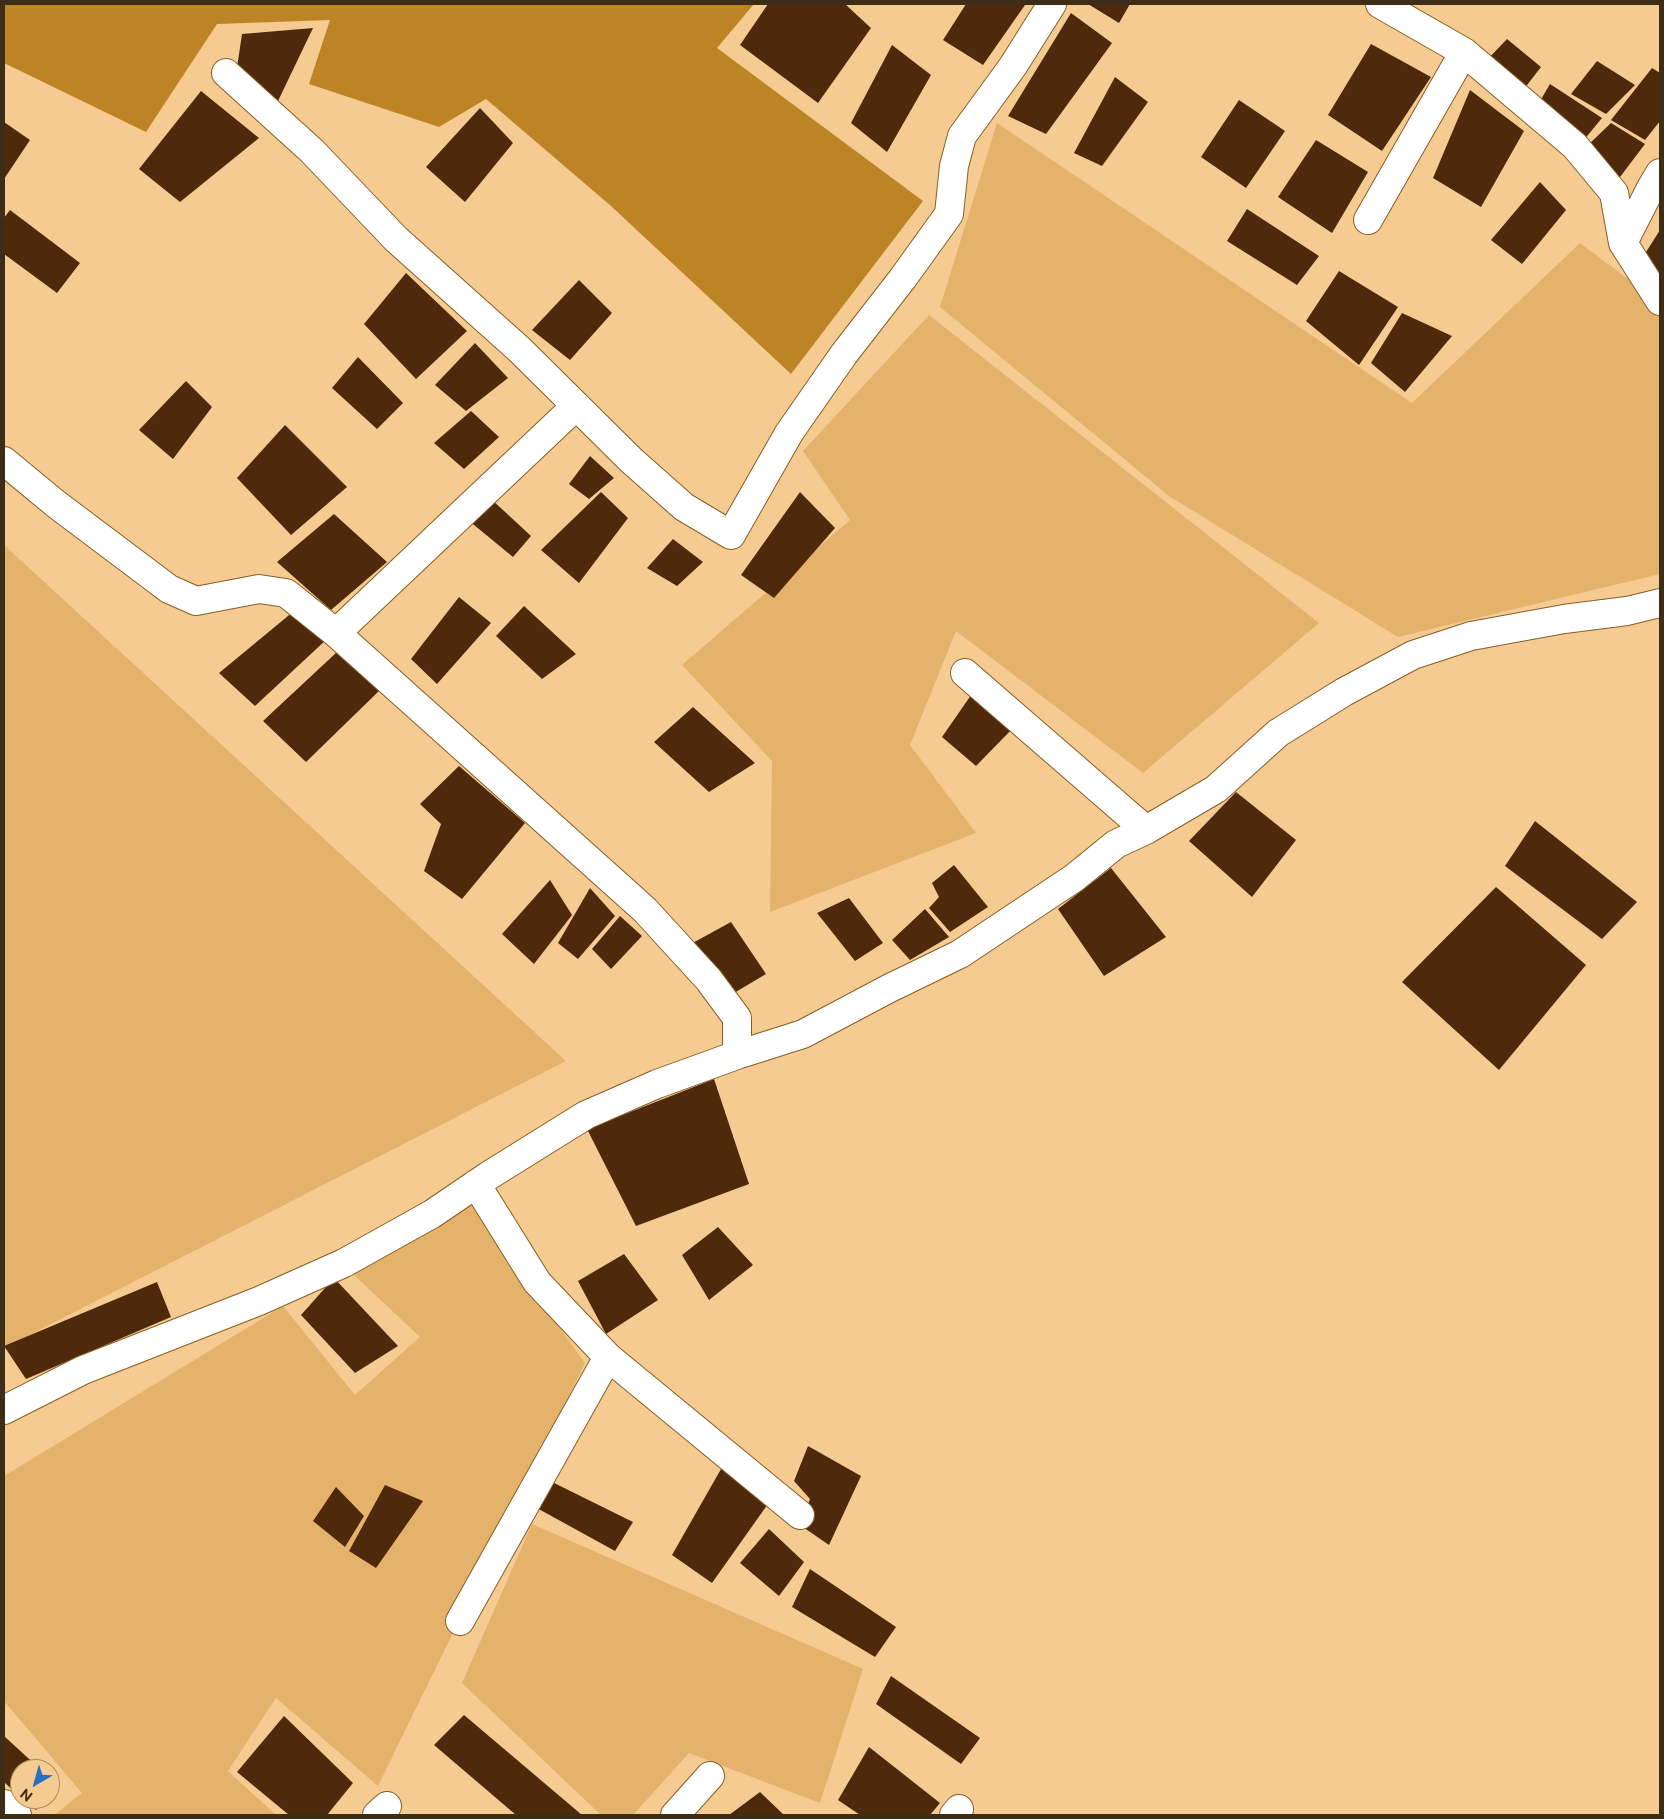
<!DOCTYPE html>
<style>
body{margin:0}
#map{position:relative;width:1664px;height:1819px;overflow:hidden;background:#f5cb92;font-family:"Public Sans",sans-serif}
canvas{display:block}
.frame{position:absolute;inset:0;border:5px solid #3e2d16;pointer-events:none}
.north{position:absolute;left:10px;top:1759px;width:50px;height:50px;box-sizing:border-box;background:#f5cb92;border:1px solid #ac8c60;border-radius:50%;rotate:218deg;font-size:14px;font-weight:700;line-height:20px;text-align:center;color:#3e2d16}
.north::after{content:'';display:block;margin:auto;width:18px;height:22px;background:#296fc0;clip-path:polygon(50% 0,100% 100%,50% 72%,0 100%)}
</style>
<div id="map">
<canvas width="1664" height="1819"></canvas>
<div class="frame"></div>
<div class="north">N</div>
</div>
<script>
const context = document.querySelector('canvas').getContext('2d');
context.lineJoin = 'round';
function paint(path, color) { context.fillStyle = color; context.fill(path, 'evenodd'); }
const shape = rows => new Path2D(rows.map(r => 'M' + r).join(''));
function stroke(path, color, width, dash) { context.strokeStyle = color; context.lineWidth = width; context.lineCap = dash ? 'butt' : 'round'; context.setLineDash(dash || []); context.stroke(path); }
paint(shape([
 [997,123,1412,403,1580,243,1660,303,1660,574,1398,637,1169,496,940,307],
 [929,315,1319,623,1143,773,956,631,910,745,976,833,770,912,772,761,682,665,850,520,803,451],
 [4,545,566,1061,4,1348],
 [469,1202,585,1363,378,1786,276,1698,228,1771,276,1815,54,1815,82,1793,4,1701,4,1476,283,1306,355,1395,420,1337,353,1274],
 [532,1524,863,1669,820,1803,689,1753,633,1815,601,1815,462,1683]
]), '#e4b26b');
paint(shape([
 [4,4,754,4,717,48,923,201,791,374,611,206,486,99,439,127,309,84,330,20,217,24,146,132,4,63]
]), '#bd8426');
paint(shape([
 [768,4,845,4,871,28,818,103,740,45],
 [966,4,1023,4,1025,5,983,65,943,40],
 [1088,4,1130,4,1119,23],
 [1071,13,1112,43,1046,134,1008,116],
 [313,28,278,101,236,74,242,34],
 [1507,39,1541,67,1524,89,1486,61],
 [1371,44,1431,77,1382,151,1328,115],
 [892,45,931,75,887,152,851,123],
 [1597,61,1635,85,1606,114,1571,94],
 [1652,68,1660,73,1660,121,1645,140,1611,120],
 [1115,77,1148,102,1102,166,1074,153],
 [1550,84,1602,118,1583,141,1536,108],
 [1470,90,1524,131,1481,207,1433,178],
 [201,91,259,138,180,202,139,169],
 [1239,100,1285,131,1246,188,1201,157],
 [480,108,513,143,465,202,426,167],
 [4,122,30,140,4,179],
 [1611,123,1645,144,1620,177,1585,148],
 [1316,140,1368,172,1332,233,1278,197],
 [1540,182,1566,210,1522,264,1491,240],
 [1247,209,1319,256,1297,285,1227,241],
 [10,210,80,263,57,293,4,254,4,218],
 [1660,230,1660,280,1641,260],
 [1339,271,1398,307,1359,365,1306,321],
 [406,273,467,331,416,379,364,324],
 [579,280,612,313,570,360,532,330],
 [1402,313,1452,336,1405,392,1371,363],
 [475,343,508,378,466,411,435,385],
 [358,357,403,403,377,429,332,388],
 [186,381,212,407,173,459,139,430],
 [471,411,499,437,464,469,434,443],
 [285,425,347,487,291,535,237,478],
 [590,456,614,478,589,499,569,484],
 [601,492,628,518,579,583,541,550],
 [800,492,835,528,774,598,741,575],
 [489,497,531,536,513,557,468,520],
 [334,514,387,562,331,610,277,562],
 [673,539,703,562,677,586,647,568],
 [459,597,491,623,437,684,411,659],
 [524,606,576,654,542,679,496,636],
 [294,611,327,639,255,706,219,673],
 [337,652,379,691,306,762,263,721],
 [976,688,1015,726,976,766,942,737],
 [693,707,755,763,709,792,654,742],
 [459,766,525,823,462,899,424,871,441,824,420,804],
 [1236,792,1296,840,1252,897,1189,841],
 [1535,821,1637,902,1602,939,1505,866],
 [954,865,988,907,950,932,929,908,939,897,932,883],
 [1111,868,1166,937,1104,976,1058,909],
 [550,880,572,915,534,964,502,934],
 [1496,887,1586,965,1499,1070,1402,982],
 [590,888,615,916,578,959,558,943],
 [849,898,883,943,855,961,817,913],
 [925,909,949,937,910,960,892,940],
 [620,916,642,936,611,969,592,949],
 [731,922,766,974,729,996,689,945],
 [714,1079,749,1184,636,1226,587,1129],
 [718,1227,753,1265,709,1300,682,1255],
 [624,1254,658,1300,606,1334,578,1281],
 [334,1278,398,1346,355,1373,301,1315],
 [157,1282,171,1317,26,1379,4,1346],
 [808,1446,861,1476,829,1545,800,1525,810,1499,794,1481],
 [725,1462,770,1501,712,1583,672,1555],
 [548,1480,633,1522,615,1551,535,1507],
 [385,1485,423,1501,376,1568,349,1551],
 [336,1487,364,1516,345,1547,313,1521],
 [769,1529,804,1562,779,1596,740,1563],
 [810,1569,896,1627,875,1657,792,1607],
 [891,1676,980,1738,961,1764,876,1704],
 [464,1715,582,1815,516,1815,434,1745],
 [284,1716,353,1783,327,1815,289,1815,237,1772],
 [4,1736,40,1769,20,1769,20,1797,4,1782],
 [869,1747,940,1803,930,1815,860,1815,838,1800],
 [50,1778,59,1786,50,1795],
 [760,1792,784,1815,729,1815],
 [23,1799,46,1799,36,1810]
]), '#4f290b');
const minor = shape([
 [1380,4,1464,52,1575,146,1614,193,1623,243,1660,301],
 [226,73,312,151,396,239,520,350,631,460,684,507,731,535,789,433,844,354,903,278,949,214,954,166,962,136,1013,66,1052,4],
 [1368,220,1464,52],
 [1623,243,1651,188,1660,173],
 [4,461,56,504,169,589,196,601,259,589,286,593,336,633,645,910,709,980,737,1018,737,1055],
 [336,633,576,406],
 [965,673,1146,830],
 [476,1184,537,1282,608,1357,800,1515],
 [4,1410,83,1370,259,1301,344,1263,432,1214,488,1176,586,1115,657,1084,737,1055,803,1034,888,989,960,954,1074,878,1116,844,1146,830,1216,789,1278,733,1344,692,1413,655,1471,636,1564,619,1627,611,1660,603],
 [460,1621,608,1357],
 [4,1804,17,1815],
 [377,1815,387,1806],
 [675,1815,710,1776],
 [954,1815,959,1809]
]);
stroke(minor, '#855f26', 30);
stroke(minor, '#fff', 28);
</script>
